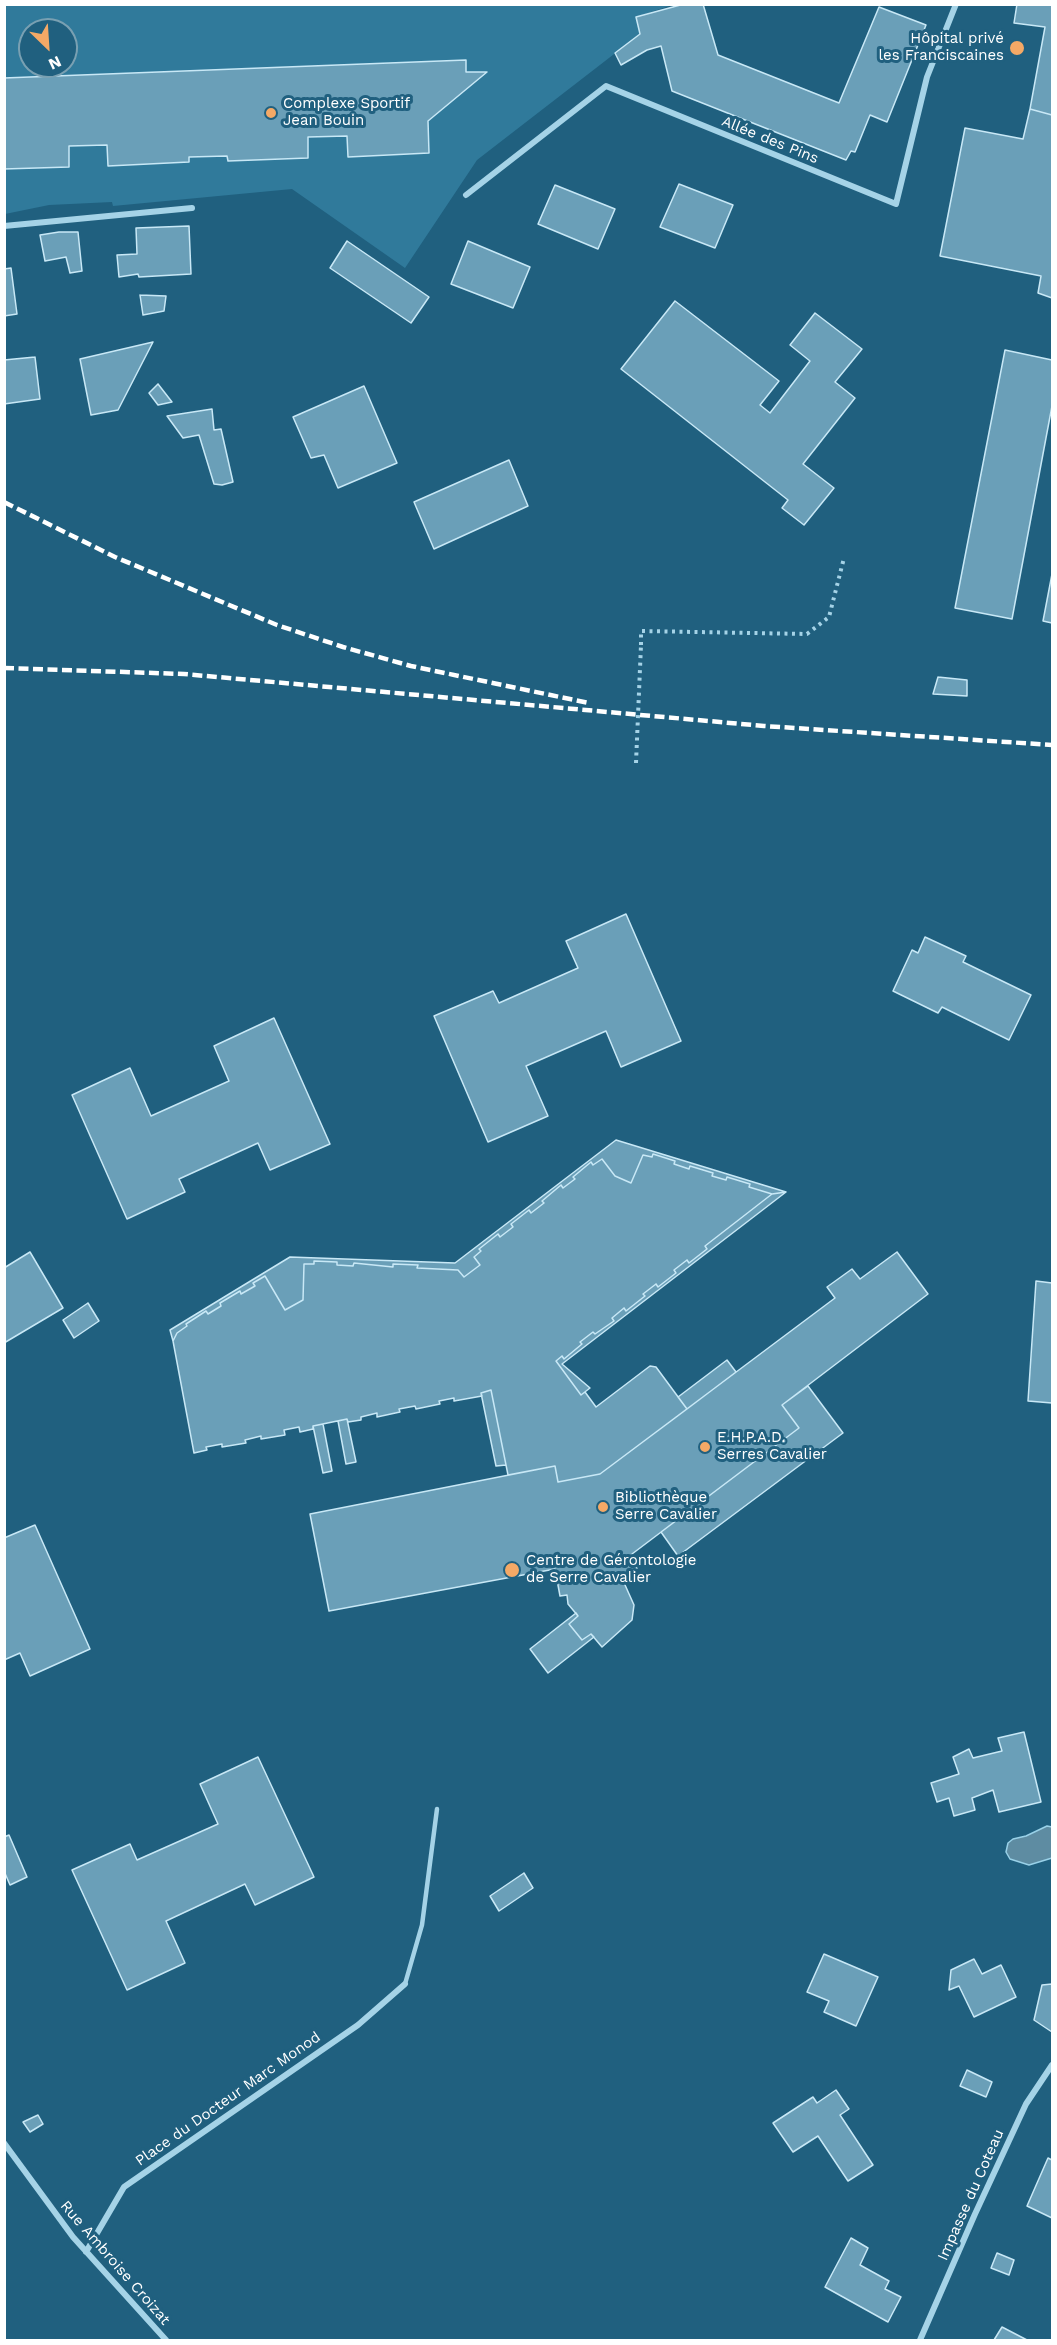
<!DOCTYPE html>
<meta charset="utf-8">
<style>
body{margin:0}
#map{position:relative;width:1057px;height:2345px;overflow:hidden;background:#20607f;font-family:"Work Sans",sans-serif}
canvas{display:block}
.frame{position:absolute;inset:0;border:6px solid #fff;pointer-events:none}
.north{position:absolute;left:18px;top:18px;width:60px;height:60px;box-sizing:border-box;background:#20607f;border:2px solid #79a0b2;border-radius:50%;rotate:155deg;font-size:16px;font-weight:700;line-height:24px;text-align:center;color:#fff}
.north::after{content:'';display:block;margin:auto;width:21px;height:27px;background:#f4a966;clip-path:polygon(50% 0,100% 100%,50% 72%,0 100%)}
</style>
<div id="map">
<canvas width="1057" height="2345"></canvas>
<div class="frame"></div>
<div class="north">N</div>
</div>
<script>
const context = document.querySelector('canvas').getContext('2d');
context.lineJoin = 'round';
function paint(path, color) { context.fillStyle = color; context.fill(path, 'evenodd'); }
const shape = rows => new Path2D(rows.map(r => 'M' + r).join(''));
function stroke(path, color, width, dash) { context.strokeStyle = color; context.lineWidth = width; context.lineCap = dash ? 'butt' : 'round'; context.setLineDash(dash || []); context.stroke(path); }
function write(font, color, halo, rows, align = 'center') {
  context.font = font + ' "Work Sans",sans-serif'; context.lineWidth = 6; context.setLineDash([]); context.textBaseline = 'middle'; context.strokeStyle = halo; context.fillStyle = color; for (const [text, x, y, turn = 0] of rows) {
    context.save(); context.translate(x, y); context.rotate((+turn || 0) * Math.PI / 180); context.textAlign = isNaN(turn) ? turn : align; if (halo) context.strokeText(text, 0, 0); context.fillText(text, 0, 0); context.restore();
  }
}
paint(shape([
 [5,5,672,5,636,17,640,34,477,160,405,268,292,189,113,206,112,202,49,205,5,214],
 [30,30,66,30,66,66,30,66]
]), '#307a9b');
const water = shape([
 [1047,1826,1052,1827,1052,1858,1029,1865,1010,1859,1006,1852,1008,1843,1013,1839,1026,1836,1047,1826]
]);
paint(water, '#5e8ca2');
stroke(water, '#99d1e8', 1.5);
const building = shape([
 [684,4,703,4,718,55,839,103,879,7,926,25,887,122,870,115,855,152,851,151,846,160,672,91,661,46,647,50,621,65,615,53,640,34,636,17,684,4],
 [1017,4,1052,4,1052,115,1030,109,1045,27,1014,23,1017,4],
 [466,60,466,72,487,72,428,121,429,153,348,157,347,136,308,137,308,158,228,161,227,156,189,157,189,162,108,166,107,145,69,146,69,167,4,169,4,78,466,60],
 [1030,109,1052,115,1052,298,1038,293,1041,276,940,256,965,128,1023,139,1030,109],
 [679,184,733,205,715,248,660,227,679,184],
 [555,185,615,209,598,249,538,224,555,185],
 [189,226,191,274,139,277,138,274,119,277,117,255,137,254,136,228,189,226],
 [59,232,78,232,82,271,70,273,66,257,45,261,40,235,59,232],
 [347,241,429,297,411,323,330,268,347,241],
 [468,241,530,267,513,308,451,284,468,241],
 [11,268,17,314,4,316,4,269,11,268],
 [140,295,166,296,164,311,143,315,140,295],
 [675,301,779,381,760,405,770,413,810,361,790,345,815,313,862,349,835,382,855,398,803,464,834,488,804,525,782,508,788,500,621,369,675,301],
 [153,342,118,410,91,415,80,359,153,342],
 [1005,350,1052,360,1052,406,1012,619,955,608,1005,350],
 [35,357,40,399,4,404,4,360,35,357],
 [158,384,172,402,158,405,149,393,158,384],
 [364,386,397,463,338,488,324,455,311,458,293,417,364,386],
 [212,409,214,430,221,429,233,482,222,485,214,484,199,435,183,438,167,416,212,409],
 [509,460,528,506,434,549,414,502,509,460],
 [1052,574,1052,623,1043,621,1052,574],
 [938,677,967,680,967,696,933,694,938,677],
 [626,914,681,1041,621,1067,606,1031,526,1066,548,1116,488,1142,434,1016,493,991,499,1003,578,968,566,941,626,914],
 [925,937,966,956,963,962,1031,995,1009,1040,942,1007,938,1013,893,991,912,950,918,953,925,937],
 [274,1018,330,1144,270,1170,258,1143,179,1179,185,1192,127,1219,72,1095,130,1068,151,1116,229,1081,214,1046,274,1018],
 [616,1140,786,1192,772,1194,749,1187,750,1184,727,1177,726,1180,712,1176,713,1173,690,1166,689,1169,674,1164,675,1161,653,1154,652,1157,643,1155,631,1183,615,1176,602,1159,593,1165,591,1162,573,1177,575,1179,563,1188,561,1185,542,1201,544,1203,531,1213,529,1210,511,1224,513,1227,500,1237,498,1234,479,1249,481,1251,474,1257,480,1265,464,1277,458,1270,417,1268,418,1265,393,1264,393,1267,354,1263,353,1266,337,1265,337,1262,314,1261,314,1264,304,1264,303,1300,285,1310,265,1276,253,1283,255,1286,241,1294,240,1291,220,1303,221,1306,208,1314,206,1311,186,1324,187,1326,177,1333,173,1341,170,1330,290,1257,455,1263,616,1140],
 [653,1154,675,1161,674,1164,689,1169,690,1166,713,1173,712,1176,726,1180,727,1177,750,1184,749,1187,772,1194,705,1246,707,1249,689,1263,687,1260,674,1270,676,1273,658,1287,656,1284,643,1294,645,1296,626,1311,624,1308,612,1318,614,1321,595,1334,593,1332,580,1342,582,1344,564,1359,562,1356,556,1361,581,1395,585,1392,596,1407,650,1366,656,1367,687,1409,600,1474,558,1482,555,1466,508,1475,491,1390,481,1393,482,1396,454,1401,454,1398,439,1401,440,1404,416,1409,415,1406,399,1409,400,1412,377,1417,377,1413,361,1417,361,1420,348,1422,347,1419,313,1426,313,1429,300,1432,299,1427,284,1430,285,1435,261,1439,261,1436,245,1440,246,1443,222,1447,222,1444,206,1447,207,1450,194,1453,173,1341,177,1333,187,1326,186,1324,206,1311,208,1314,221,1306,220,1303,240,1291,241,1294,255,1286,253,1283,265,1276,285,1310,303,1300,304,1264,314,1264,314,1261,337,1262,337,1265,353,1266,354,1263,393,1267,393,1264,418,1265,417,1268,458,1270,464,1277,480,1265,474,1257,481,1251,479,1249,498,1234,500,1237,513,1227,511,1224,529,1210,531,1213,544,1203,542,1201,561,1185,563,1188,575,1179,573,1177,591,1162,593,1165,602,1159,615,1176,631,1183,643,1155,652,1157,653,1154],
 [786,1192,562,1364,590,1388,581,1395,556,1361,562,1356,564,1359,582,1344,580,1342,593,1332,595,1334,614,1321,612,1318,624,1308,626,1311,645,1296,643,1294,656,1284,658,1287,676,1273,674,1270,687,1260,689,1263,707,1249,705,1246,772,1194,786,1192],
 [30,1252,63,1308,4,1343,4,1268,30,1252],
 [897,1252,928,1294,782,1405,799,1428,632,1554,637,1568,621,1576,634,1605,632,1620,602,1647,591,1634,582,1640,569,1624,578,1616,568,1604,567,1595,560,1596,555,1569,329,1611,310,1514,555,1466,558,1482,600,1474,835,1298,827,1287,852,1269,860,1279,897,1252],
 [1036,1281,1052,1283,1052,1403,1028,1401,1036,1281],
 [88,1303,99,1321,74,1338,63,1320,88,1303],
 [727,1360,736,1372,687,1409,678,1397,727,1360],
 [808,1386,843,1433,678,1556,661,1532,799,1428,782,1405,808,1386],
 [491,1390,506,1465,496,1466,481,1393,491,1390],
 [347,1419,356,1462,346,1464,338,1421,347,1419],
 [323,1424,332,1471,323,1473,313,1426,323,1424],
 [35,1525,90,1649,30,1676,20,1653,4,1660,4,1538,35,1525],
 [576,1613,578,1616,569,1624,582,1640,591,1634,594,1637,548,1673,530,1649,576,1613],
 [1024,1732,1041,1802,999,1812,993,1790,972,1798,975,1810,954,1816,949,1798,937,1802,931,1783,959,1774,953,1757,969,1749,973,1758,1002,1751,998,1738,1024,1732],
 [258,1757,314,1877,255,1905,245,1884,166,1921,185,1963,127,1990,72,1870,130,1844,137,1860,218,1824,200,1784,258,1757],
 [9,1835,27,1877,10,1885,4,1871,4,1837,9,1835],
 [524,1873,533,1888,499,1911,490,1896,524,1873],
 [824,1954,878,1977,856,2026,824,2012,829,2001,807,1992,824,1954],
 [974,1959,982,1974,1001,1965,1016,1997,974,2017,959,1986,949,1990,951,1970,974,1959],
 [1052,1984,1052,2032,1034,2020,1042,1985,1052,1984],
 [967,2070,992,2082,986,2097,960,2086,967,2070],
 [836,2090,849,2109,840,2115,873,2165,848,2181,818,2136,793,2152,773,2123,813,2097,817,2103,836,2090],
 [38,2115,43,2124,30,2132,23,2122,38,2115],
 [1048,2158,1052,2160,1052,2218,1027,2206,1048,2158],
 [851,2238,868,2248,860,2265,889,2281,885,2289,901,2297,888,2322,825,2287,851,2238],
 [997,2253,1014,2260,1009,2275,991,2268,997,2253],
 [1002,2327,1027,2340,994,2340,1002,2327]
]);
paint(building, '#6a9fb8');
stroke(building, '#c8e8f6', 1.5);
stroke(shape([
 [641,645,641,631,807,634,829,617,844,558]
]), '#a5d3e7', 4, [3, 4.5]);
stroke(shape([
 [405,1984,422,1925,437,1809]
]), '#a5d3e7', 4.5);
stroke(shape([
 [466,195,606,86,896,204,927,77,956,4],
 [4,226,192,208],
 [4,2143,73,2237,166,2340],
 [86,2252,124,2187,358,2025,405,1984],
 [920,2340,975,2214,1026,2104,1052,2065]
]), '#a5d3e7', 6);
stroke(shape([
 [4,502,115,557,277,625,343,647,411,666,589,703],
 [4,668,184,674,764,726,1052,745]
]), '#fff', 4.5, [10, 4.5]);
stroke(shape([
 [636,763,641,645]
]), '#a5d3e7', 4, [3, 4.5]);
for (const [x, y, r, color] of [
 [1017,48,8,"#f4a966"],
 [271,113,6,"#f4a966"],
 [705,1447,6,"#f4a966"],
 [603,1507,6,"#f4a966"],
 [512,1570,8,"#f4a966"]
]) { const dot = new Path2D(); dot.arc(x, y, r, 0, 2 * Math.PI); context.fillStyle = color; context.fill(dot); stroke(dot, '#20607f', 2); }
write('15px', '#fff', '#20607f', [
 ["Hôpital privé",1004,39,"right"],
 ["les Franciscaines",1004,56,"right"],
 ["Complexe Sportif",283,104],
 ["Jean Bouin",283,121],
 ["E.H.P.A.D.",717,1438],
 ["Serres Cavalier",717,1455],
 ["Bibliothèque",615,1498],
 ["Serre Cavalier",615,1515],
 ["Centre de Gérontologie",526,1561],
 ["de Serre Cavalier",526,1578]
], 'left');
write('15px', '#fff', '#20607f', [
 ["Allée des Pins",770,140,22],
 ["Place du Docteur Marc Monod",228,2099,-35],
 ["Impasse du Coteau",971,2195,-66],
 ["Rue Ambroise Croizat",115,2263,49]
]);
</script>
